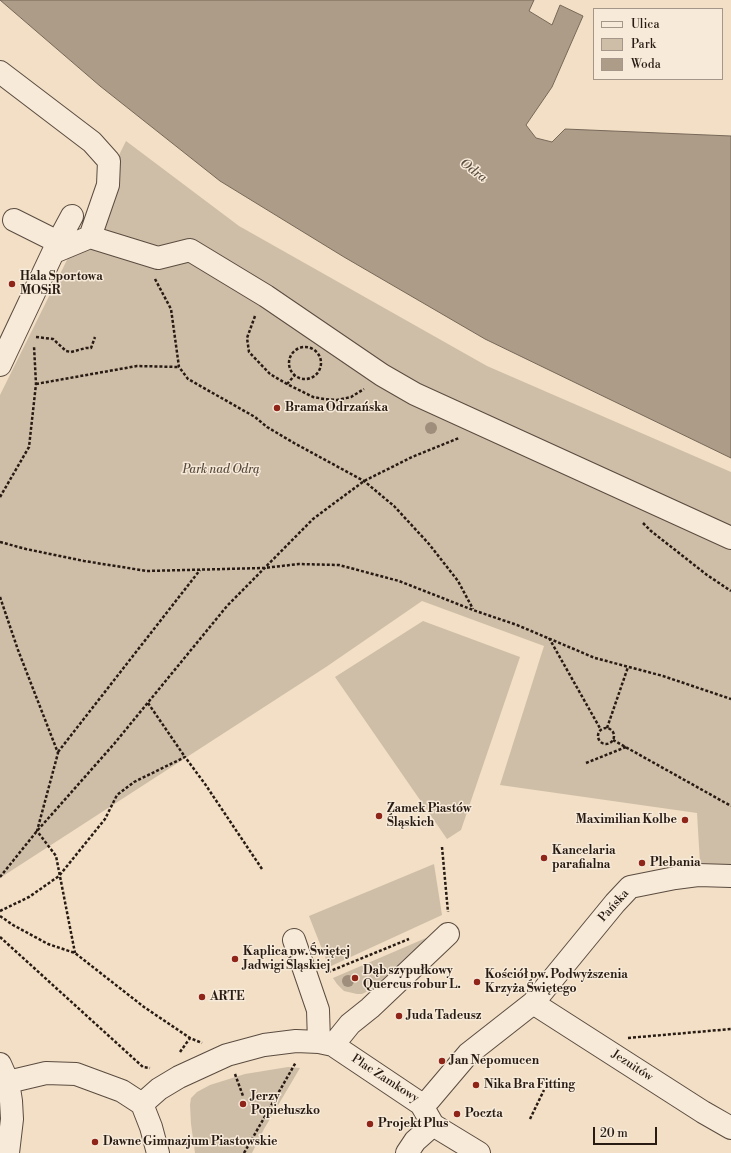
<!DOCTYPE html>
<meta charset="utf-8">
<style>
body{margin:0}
#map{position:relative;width:731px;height:1153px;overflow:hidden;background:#f2dfc5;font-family:"Libre Bodoni",serif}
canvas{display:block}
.legend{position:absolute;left:593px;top:8px;width:130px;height:72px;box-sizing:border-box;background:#f7ead9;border:1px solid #a4978a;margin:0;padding:5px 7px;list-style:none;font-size:12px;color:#271b13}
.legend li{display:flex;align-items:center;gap:8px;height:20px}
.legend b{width:20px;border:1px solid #a4978a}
.scale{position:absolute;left:593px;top:1127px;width:64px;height:18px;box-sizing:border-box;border:2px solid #271b13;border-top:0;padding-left:5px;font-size:12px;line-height:14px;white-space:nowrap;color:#271b13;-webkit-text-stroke:3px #f7ead9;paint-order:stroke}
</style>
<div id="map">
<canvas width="731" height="1153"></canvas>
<ul class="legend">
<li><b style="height:5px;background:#f7ead9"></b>Ulica</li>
<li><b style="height:11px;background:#cfbea7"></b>Park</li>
<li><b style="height:11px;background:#ad9c88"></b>Woda</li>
</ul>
<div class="scale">20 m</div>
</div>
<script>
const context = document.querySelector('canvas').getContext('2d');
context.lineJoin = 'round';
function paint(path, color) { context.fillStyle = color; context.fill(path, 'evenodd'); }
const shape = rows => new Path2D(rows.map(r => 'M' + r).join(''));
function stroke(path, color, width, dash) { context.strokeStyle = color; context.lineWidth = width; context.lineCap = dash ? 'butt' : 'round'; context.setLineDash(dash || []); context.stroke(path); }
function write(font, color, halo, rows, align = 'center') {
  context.font = font + ' "Libre Bodoni",serif'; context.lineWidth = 3; context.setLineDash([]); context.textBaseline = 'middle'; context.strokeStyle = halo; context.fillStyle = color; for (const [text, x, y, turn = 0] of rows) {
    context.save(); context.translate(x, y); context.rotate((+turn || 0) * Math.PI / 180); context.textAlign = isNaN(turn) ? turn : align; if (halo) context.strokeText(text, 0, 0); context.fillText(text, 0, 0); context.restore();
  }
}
paint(shape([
 [126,141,239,226,487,366,731,472,731,866,700,863,697,813,500,785,544,646,422,601,326,667,0,878,0,395],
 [423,621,520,657,461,830,447,839,335,677],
 [434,864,442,915,329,967,309,916],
 [433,935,403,969,376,987,362,994,357,994,344,991,337,984,333,978],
 [288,1067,300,1068,264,1129,252,1153,195,1153,191,1124,190,1105,191,1098,197,1092,210,1085,245,1074]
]), '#cfbea7');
const water = shape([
 [0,0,534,0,529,11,552,25,560,5,583,16,552,87,526,125,536,138,552,142,565,129,731,136,731,458,485,339,344,257,220,181,100,86,0,0]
]);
paint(water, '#ad9c88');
stroke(water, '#776859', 1);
const minor = shape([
 [0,72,92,142,109,161,108,185,90,237],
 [14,220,58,242],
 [54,252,90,237,158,258,190,250,266,296,382,375,415,394,731,538],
 [0,365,58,242,72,216],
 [294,940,318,1010,319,1042],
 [533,1003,703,1112,731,1128],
 [333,1045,350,1024,370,1008,448,934],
 [0,1064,8,1082,11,1101,12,1119,8,1153],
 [8,1082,46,1073,76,1074,122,1091,142,1104],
 [142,1104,159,1089,179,1077,227,1055,264,1045,296,1041,319,1042,333,1045,421,1104,433,1125,479,1153],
 [142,1104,151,1127,158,1153],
 [421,1104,429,1100,468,1054,533,1003,615,903,630,887,675,878,698,875,731,876],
 [407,1153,415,1141,433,1125]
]);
stroke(minor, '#5a4c40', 24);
stroke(shape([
 [155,279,171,309,179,367,188,379,255,417,267,427,294,443,364,481,394,506,429,544,458,581,473,609],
 [255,316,247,338,249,352,270,374,287,384,313,397,324,399,337,400,351,397,364,389],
 [36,337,53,339,66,351,71,352,86,348,91,348,95,337],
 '289 363a16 16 0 1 1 32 0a16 16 0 1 1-32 0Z',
 [36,384,137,366,179,367],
 [287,384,295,375],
 [0,497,29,447,36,384,34,346],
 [643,523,651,531,707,575,731,591],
 [0,542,26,549,84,561,147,571,264,568,299,564,339,565,399,581,473,610,517,625,595,658,663,676,731,699],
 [0,597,18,650,58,753,37,831,56,856,75,953],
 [549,638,601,730],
 [148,703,185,757],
 '598 736a8 8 0 1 1 16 0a8 8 0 1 1-16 0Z',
 [607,728,628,667],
 [613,740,731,806],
 [58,752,200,570],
 [586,763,626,747],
 [442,847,448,912],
 [0,877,37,831,114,744,227,606,313,519,364,481,412,457,459,438],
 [0,911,29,897,59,876,105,819,117,795,134,782,185,757,205,784,262,869],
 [0,916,13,925,48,944,75,953,144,1007,190,1038,202,1043],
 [0,937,143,1067,150,1068],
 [328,972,409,939],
 [628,1038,731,1029],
 [180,1052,190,1038],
 [235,1074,243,1096],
 [530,1119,544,1090],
 [244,1153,296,1062]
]), '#271b13', 2.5, [3, 2]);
stroke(minor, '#f7ead9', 22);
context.fillStyle = '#9e8e7b';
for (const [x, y] of [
 [431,428],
 [348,981]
]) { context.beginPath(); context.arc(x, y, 6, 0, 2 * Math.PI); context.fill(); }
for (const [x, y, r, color] of [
 [12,284,4,"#8f2418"],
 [277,408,4,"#8f2418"],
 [379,816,4,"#8f2418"],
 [685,820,4,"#8f2418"],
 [544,858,4,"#8f2418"],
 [642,863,4,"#8f2418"],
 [235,959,4,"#8f2418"],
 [355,978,4,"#8f2418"],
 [477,982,4,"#8f2418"],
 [202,997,4,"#8f2418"],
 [399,1016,4,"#8f2418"],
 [442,1061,4,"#8f2418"],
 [476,1085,4,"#8f2418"],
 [243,1104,4,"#8f2418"],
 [457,1114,4,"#8f2418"],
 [370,1124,4,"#8f2418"],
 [95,1142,4,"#8f2418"]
]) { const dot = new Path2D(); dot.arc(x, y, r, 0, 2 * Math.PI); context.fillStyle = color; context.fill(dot); stroke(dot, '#f7ead9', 1.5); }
write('bold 12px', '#271b13', '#f7ead9', [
 ["Hala Sportowa",20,277],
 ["MOSiR",20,291],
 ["Brama Odrzańska",285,408],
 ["Zamek Piastów",387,809],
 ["Śląskich",387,823],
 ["Maximilian Kolbe",677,820,"right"],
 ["Kancelaria",552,851],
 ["parafialna",552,865],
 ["Plebania",650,863],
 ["Kaplica pw. Świętej",243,952],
 ["Jadwigi Śląskiej",243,966],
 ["Dąb szypułkowy",363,971],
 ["Quercus robur L.",363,985],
 ["Kościół pw. Podwyższenia",485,975],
 ["Krzyża Świętego",485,989],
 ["ARTE",210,997],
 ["Juda Tadeusz",407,1016],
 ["Jan Nepomucen",450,1061],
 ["Nika Bra Fitting",484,1085],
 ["Jerzy",251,1097],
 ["Popiełuszko",251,1111],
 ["Poczta",465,1114],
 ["Projekt Plus",378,1124],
 ["Dawne Gimnazjum Piastowskie",103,1142]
], 'left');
write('italic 12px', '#594c3f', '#f7ead9', [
 ["Park nad Odrą",221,470]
]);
write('12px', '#271b13', '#f7ead9', [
 ["Pańska",614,906,-48],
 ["Jezuitów",632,1066,33],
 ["Plac Zamkowy",385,1079,33]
]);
write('italic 13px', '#5d4f42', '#f7ead9', [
 ["Odra",473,171,37]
]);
</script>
